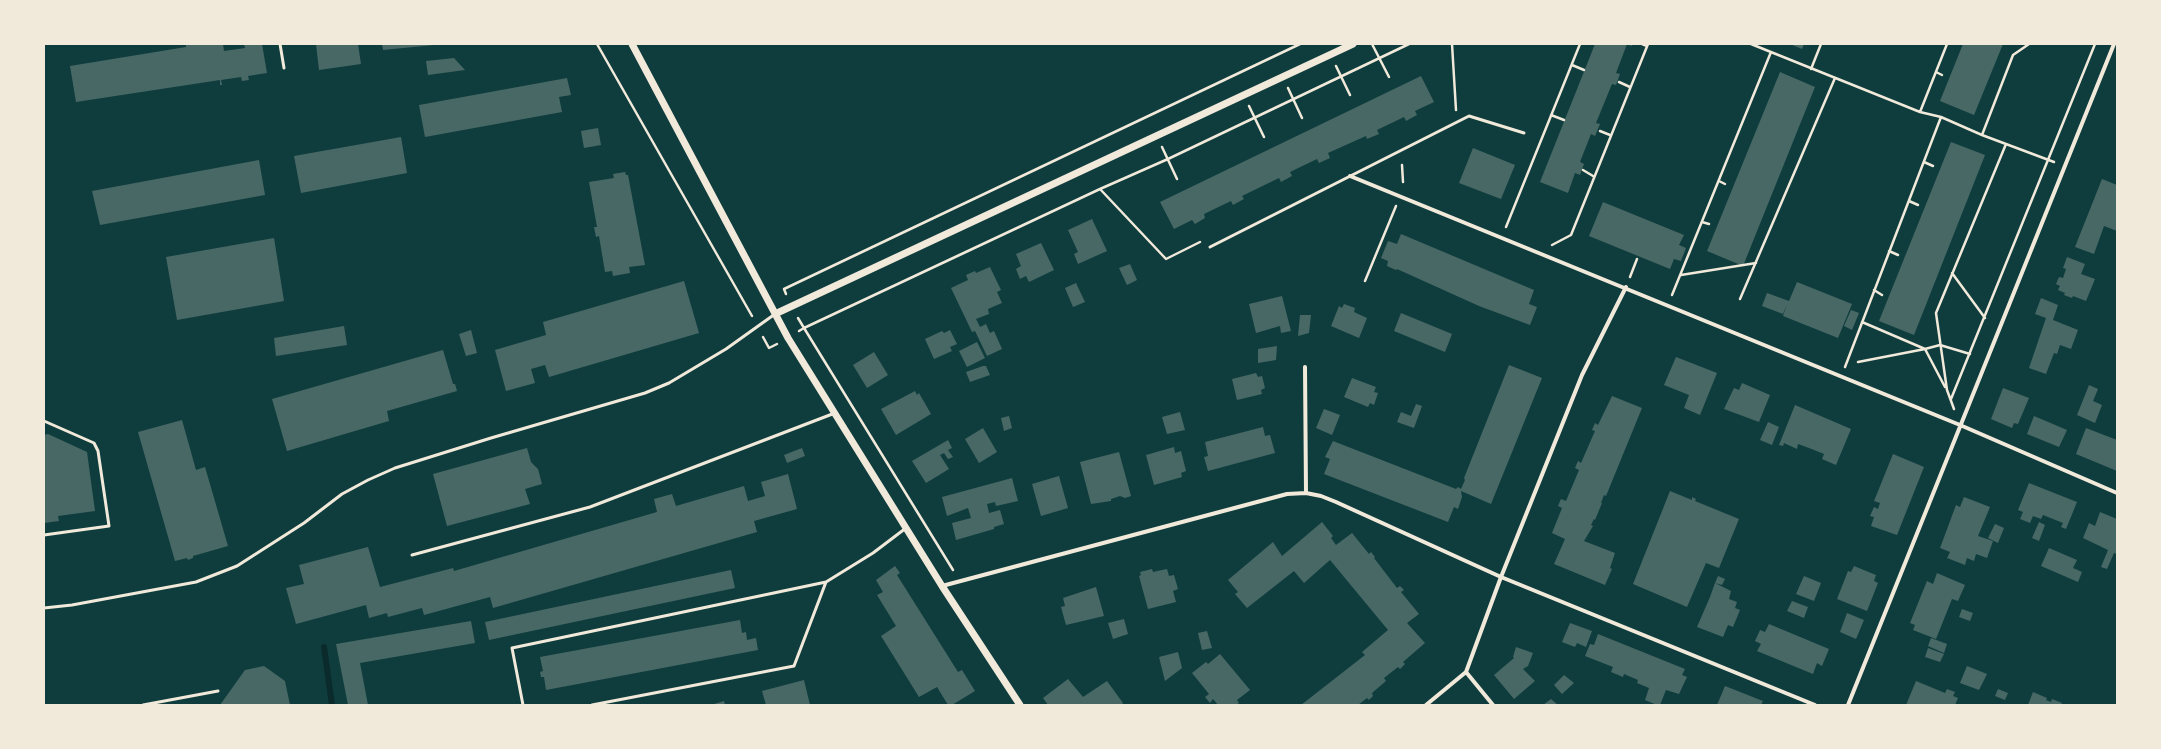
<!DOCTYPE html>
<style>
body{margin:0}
#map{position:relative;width:2161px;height:749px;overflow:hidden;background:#0f3d3e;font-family:Overpass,sans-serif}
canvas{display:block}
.frame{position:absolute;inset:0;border:45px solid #f1e9da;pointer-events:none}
</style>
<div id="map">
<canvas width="2161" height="749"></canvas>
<div class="frame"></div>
</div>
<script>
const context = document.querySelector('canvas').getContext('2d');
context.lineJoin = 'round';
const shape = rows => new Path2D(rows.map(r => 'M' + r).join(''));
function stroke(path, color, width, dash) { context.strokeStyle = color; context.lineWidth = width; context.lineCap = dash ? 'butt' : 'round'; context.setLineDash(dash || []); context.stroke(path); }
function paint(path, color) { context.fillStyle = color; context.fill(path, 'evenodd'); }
stroke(shape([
 [324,647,332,705]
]), '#0a2a2b', 6);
paint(shape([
 [190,44,223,44,224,51,245,48,244,44,262,44,267,73,248,76,249,80,242,81,241,77,221,80,222,85,220,85,220,80,76,102,70,66,186,47,186,45],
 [316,44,358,44,361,64,319,70],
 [382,44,434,44,434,45,383,50],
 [1595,44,1632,44,1632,46,1627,44,1616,73,1620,74,1616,85,1612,84,1596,123,1600,124,1595,136,1591,134,1580,162,1584,164,1580,175,1575,173,1568,193,1540,182],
 [1790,44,1804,44,1802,49],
 [1963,44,2003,44,1974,115,1940,101],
 [454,58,465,70,428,75,426,61],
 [1780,72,1815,87,1743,266,1707,251],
 [1421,76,1434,102,1415,111,1417,115,1406,121,1404,117,1377,130,1379,134,1367,139,1366,136,1328,153,1330,158,1319,163,1317,159,1290,172,1292,176,1281,182,1279,178,1242,196,1244,199,1233,205,1231,201,1204,214,1205,218,1195,224,1192,220,1174,229,1160,202],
 [567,78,571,95,559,97,562,112,425,137,419,105],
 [598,128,601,145,584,148,581,131],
 [401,137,407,173,301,193,294,156],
 [1951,142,1985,155,1914,335,1879,321],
 [1473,148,1515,165,1501,199,1459,183],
 [259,160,265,195,100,225,92,191],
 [625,172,626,175,628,175,645,265,629,267,630,273,613,276,612,271,605,272,599,236,596,237,594,227,597,227,589,182,614,178,613,174],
 [2102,179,2117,185,2117,231,2104,226,2094,254,2075,247],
 [1603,202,1684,235,1679,245,1686,248,1681,261,1674,259,1670,269,1589,236],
 [1092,219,1107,251,1078,264,1074,254,1078,252,1068,230],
 [1401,234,1534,290,1529,304,1537,307,1530,325,1479,306,1397,269,1396,270,1387,266,1388,261,1381,258,1388,241,1397,244],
 [274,238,284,301,177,320,166,257],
 [1041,243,1054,270,1029,282,1026,276,1020,279,1016,269,1021,266,1016,254],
 [2067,257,2085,264,2081,274,2095,279,2086,301,2073,296,2072,298,2064,295,2065,293,2058,290,2060,286,2056,284,2059,277,2063,278,2066,269,2063,268],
 [1130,264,1137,280,1127,285,1119,268],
 [990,267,1001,290,997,292,1002,303,988,309,989,314,976,319,980,327,986,324,990,333,994,331,1002,349,987,356,975,331,972,332,951,288,968,280,966,275,975,271,976,273],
 [684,281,699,333,549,377,545,365,531,369,535,383,506,391,495,350,546,335,543,322],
 [1797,282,1852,304,1838,338,1783,316,1787,304,1783,314,1762,306,1767,293,1789,301],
 [1076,283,1085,302,1073,307,1065,288],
 [1282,296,1291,331,1281,333,1280,326,1256,333,1249,304],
 [2041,298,2058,305,2053,320,2078,330,2071,349,2060,345,2057,354,2054,353,2046,374,2029,368,2046,318,2035,314],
 [1344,304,1355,308,1354,312,1367,318,1359,338,1331,326,1339,306,1342,308],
 [1851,310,1859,313,1852,330,1844,326],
 [1401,313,1452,334,1445,352,1394,331],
 [1300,315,1311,315,1309,333,1298,336],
 [344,326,347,345,276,356,274,338],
 [471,330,477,353,466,356,459,334],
 [950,330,957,344,950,347,952,351,934,359,925,339,942,331,944,333],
 [977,342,985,358,967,367,959,351],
 [1277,346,1276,360,1258,363,1258,349],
 [443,350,453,384,455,384,457,391,387,411,389,421,287,451,272,399],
 [874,352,888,375,867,388,853,365],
 [1676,357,1717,373,1700,415,1684,408,1689,395,1664,385],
 [1509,365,1542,378,1491,504,1461,491,1462,497,1458,509,1454,507,1448,522,1324,474,1330,459,1325,457,1333,441,1456,489,1458,487,1461,489,1465,480,1464,478],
 [983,366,986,366,990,375,970,382,966,372],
 [1256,373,1258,377,1262,376,1265,388,1261,390,1262,394,1237,400,1232,379],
 [1352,378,1376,387,1374,392,1378,393,1374,405,1370,403,1368,407,1344,397],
 [1742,383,1770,395,1759,422,1724,409,1734,388,1739,390],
 [2089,385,2098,389,2093,401,2102,405,2095,423,2077,415],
 [2003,388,2029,398,2018,424,2014,423,2012,428,1991,419],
 [915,391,917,395,919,393,931,414,896,435,881,409],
 [1612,396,1642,408,1606,496,1604,495,1601,503,1602,503,1595,520,1594,519,1591,525,1593,526,1584,541,1615,553,1610,568,1612,569,1605,585,1554,564,1565,539,1552,533,1562,508,1558,506,1561,499,1566,501,1579,470,1575,468,1578,461,1581,463,1595,431,1592,430,1595,423,1598,425],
 [1416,404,1422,406,1414,428,1397,422,1401,412,1411,416],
 [1795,405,1851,429,1836,465,1822,459,1824,454,1809,448,1798,444,1797,449,1784,443,1783,446,1779,445],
 [1324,409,1340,415,1332,435,1316,428],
 [1180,412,1185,430,1167,434,1162,417],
 [1009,416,1012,428,1004,431,1001,418],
 [2034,416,2067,430,2059,447,2027,434],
 [182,420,196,470,205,467,228,546,193,556,193,558,188,560,187,558,175,561,138,432],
 [1768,422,1779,427,1772,445,1760,440],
 [1263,427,1265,436,1270,435,1275,453,1208,471,1204,457,1208,456,1205,442],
 [983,428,997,452,979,463,965,439],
 [2086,428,2117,440,2117,471,2076,454],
 [48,434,87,452,95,511,58,516,59,521,44,523,44,435],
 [948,440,952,448,948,450,953,457,948,459,944,453,940,455,949,469,926,483,912,461],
 [1174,447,1175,453,1181,451,1186,471,1181,473,1182,477,1154,485,1146,455],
 [527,448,531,462,538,469,542,484,525,489,530,504,447,526,433,474],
 [802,448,805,456,787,463,784,455],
 [1119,452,1131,496,1125,498,1120,496,1111,499,1111,501,1091,504,1080,462],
 [1893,454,1924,467,1897,535,1871,526,1874,517,1870,516,1874,507,1878,509,1880,503,1874,501],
 [788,474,797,509,754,521,757,532,493,608,490,597,424,615,422,608,388,617,387,613,369,618,366,605,296,624,286,588,304,584,299,565,368,547,380,587,453,568,454,571,657,512,654,499,672,494,676,506,744,486,748,501,765,496,761,482],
 [1059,476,1068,508,1041,516,1032,484],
 [1012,478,1018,501,996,506,995,502,987,504,989,513,1000,510,1004,524,994,527,994,529,956,540,952,523,971,518,968,508,947,516,942,497],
 [2029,483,2077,502,2066,529,2061,527,2063,523,2043,515,2041,519,2033,516,2030,523,2020,519,2023,512,2018,510],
 [1670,491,1692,500,1692,497,1696,499,1695,501,1739,519,1719,568,1706,563,1687,607,1633,584],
 [1964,497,1990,507,1978,536,1993,541,1987,558,1976,554,1974,561,1967,558,1965,565,1947,558,1950,552,1940,548,1956,505,1960,507],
 [2100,512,2117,519,2117,554,2114,553,2107,569,2101,567,2108,550,2083,538,2089,523,2095,526],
 [1322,522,1333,536,1331,538,1336,545,1352,533,1369,554,1371,552,1375,557,1374,558,1397,588,1400,586,1404,590,1401,592,1419,614,1407,623,1425,643,1403,662,1405,664,1400,669,1398,667,1384,678,1386,681,1372,693,1373,696,1369,700,1367,698,1358,705,1301,705,1365,655,1362,652,1388,630,1330,560,1304,583,1294,571,1247,608,1235,594,1238,592,1228,580,1273,542,1282,556],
 [2039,522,2045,525,2039,541,2032,538],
 [1995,524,2004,528,1998,543,1988,538],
 [2049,548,2077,560,2073,568,2082,572,2078,582,2041,566],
 [895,566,900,573,897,575,958,672,962,670,975,691,952,705,948,705,937,687,919,697,881,636,896,626,877,595,883,592,876,580],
 [1854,566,1876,575,1874,581,1878,583,1867,611,1837,599,1848,571,1851,572],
 [1152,569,1153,572,1167,569,1169,576,1174,575,1178,589,1173,591,1176,602,1148,609,1139,576,1141,575,1140,572],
 [731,570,735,588,489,640,485,622],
 [1937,573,1965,585,1958,601,1952,599,1936,639,1913,630,1915,625,1910,623,1927,581,1933,584],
 [1718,576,1725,579,1722,585,1715,583,1731,591,1729,599,1737,602,1735,608,1740,610,1733,627,1728,625,1723,637,1697,627,1710,597,1715,583],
 [1804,576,1821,583,1814,601,1796,594],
 [1096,587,1104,616,1066,625,1061,607,1065,606,1063,598],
 [1792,601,1808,607,1804,618,1787,611],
 [1962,609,1973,613,1970,621,1959,617],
 [1847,613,1864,620,1856,639,1840,632],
 [1124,619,1128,634,1113,639,1108,623],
 [740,620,742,633,746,632,747,640,756,638,758,650,546,690,544,677,541,677,540,672,543,671,540,657],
 [471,621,475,643,360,663,368,705,348,705,336,644],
 [1570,623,1592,631,1586,647,1577,643,1575,647,1562,642],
 [1769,624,1829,649,1822,666,1817,663,1813,674,1757,651,1761,644,1755,641,1760,630,1765,632],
 [1207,631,1212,648,1202,650,1198,633],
 [1598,634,1685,669,1682,675,1687,677,1679,694,1666,690,1660,705,1657,705,1645,700,1649,688,1637,683,1638,680,1624,674,1623,677,1611,672,1613,667,1585,656,1590,644,1594,645],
 [1931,638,1947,644,1944,653,1928,646],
 [1516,647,1533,653,1528,666,1523,669,1535,681,1514,699,1494,675,1514,658,1513,657],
 [1928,648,1944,654,1940,662,1925,657],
 [1178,652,1182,668,1165,681,1159,657],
 [1220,654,1250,690,1237,700,1239,703,1236,705,1218,705,1213,699,1210,703,1205,697,1209,694,1192,673,1206,662,1208,664],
 [264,666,285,681,290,705,220,705,245,670],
 [1967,666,1987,674,1979,690,1960,683],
 [1564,675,1574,683,1562,694,1554,685],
 [1068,679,1083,697,1107,681,1123,703,1121,705,1048,705,1043,698],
 [804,680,810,705,766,705,762,691],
 [1916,681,1945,693,1947,689,1955,692,1953,696,1958,698,1955,705,1906,705],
 [1725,686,1763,701,1761,705,1717,705],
 [1998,689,2008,693,2005,700,1995,696],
 [2033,692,2047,698,2046,700,2051,702,2052,699,2062,703,2061,705,2028,705],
 [1551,699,1558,705,1543,705],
 [724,701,725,705,711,705]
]), '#486865');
stroke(shape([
 [597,44,752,316],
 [1372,44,1389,77],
 [1452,44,1456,110],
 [1642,44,1647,46],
 [1751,44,1920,112,1941,117,1982,135,2054,162],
 [1572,65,1584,70],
 [1336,66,1350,95],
 [1811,69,1821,44],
 [1936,72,1942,75],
 [1619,82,1630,87],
 [1288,88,1302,118],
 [1249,106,1264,137],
 [1920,112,1947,44],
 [1551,115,1564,120],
 [1600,131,1610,135],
 [1982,135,2013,55,2029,44],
 [1162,147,1177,179],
 [1924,162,1933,166],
 [1402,165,1403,182],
 [1583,170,1593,176],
 [1719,181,1725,184],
 [1100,189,1166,259,1200,242],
 [1909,201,1918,205],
 [1702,222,1709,224],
 [1506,227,1580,44],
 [1552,245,1571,235,1648,44],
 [1889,251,1898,255],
 [1952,273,1985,318],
 [1681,275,1756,263],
 [1630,277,1637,259],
 [1365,281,1396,206],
 [1874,290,1882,295],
 [786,294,784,289,1300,44],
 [1672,295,1771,52],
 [1740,299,1835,78],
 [798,318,804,328,1100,189,1168,159,1409,44],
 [1862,322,1925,349,1940,345,1970,354],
 [799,331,804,328,953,570],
 [763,337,769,348,777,344],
 [1858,362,1925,349,1945,387],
 [1845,367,1941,117],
 [1951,399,2095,44],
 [1954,409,1947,390,1936,313,2006,144]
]), '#f1e9da', 2.5);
stroke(shape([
 [280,44,284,68],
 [1210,247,1469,116,1524,133],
 [44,421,94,443,98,451,109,526,44,535],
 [412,555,590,507,835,413],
 [44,608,72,605,196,582,237,566,304,523,342,494,368,480,395,468,491,438,645,393,669,383,726,349,775,314],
 [143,705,218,691],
 [523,705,512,648,826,582,873,553,906,528],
 [592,705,794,666,826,582]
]), '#f1e9da', 3);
stroke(shape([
 [1350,176,1960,425,2117,493],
 [1305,367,1306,493],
 [942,586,1287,494,1306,493,1321,496,1336,502,1501,577,1815,705],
 [1466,672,1493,705],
 [1426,705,1466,672,1501,577,1582,375,1626,287],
 [1848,705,2114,44]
]), '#f1e9da', 4);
stroke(shape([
 [632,44,788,338,942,586,1020,705],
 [775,314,1353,44]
]), '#f1e9da', 7);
</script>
